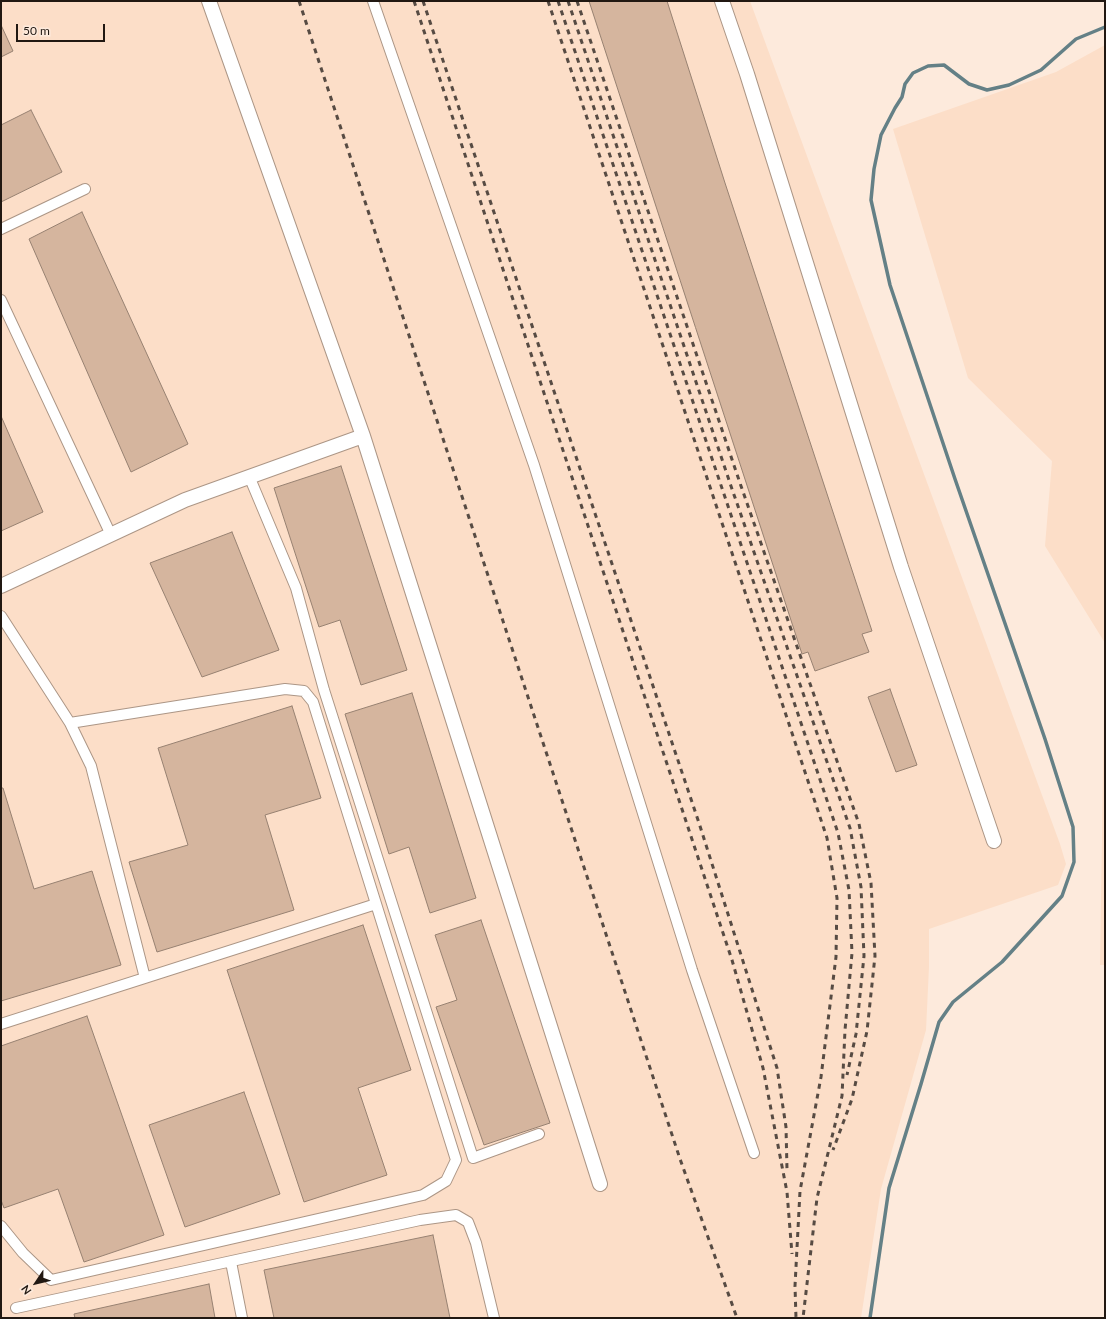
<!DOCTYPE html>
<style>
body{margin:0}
#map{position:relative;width:1106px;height:1319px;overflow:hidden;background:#fdeadc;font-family:Lato,sans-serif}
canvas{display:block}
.frame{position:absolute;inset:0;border:2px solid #211812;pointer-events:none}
.north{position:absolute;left:16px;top:1263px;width:40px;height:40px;-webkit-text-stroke:3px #fdeadc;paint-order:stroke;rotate:235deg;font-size:11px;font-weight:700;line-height:16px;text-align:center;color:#211812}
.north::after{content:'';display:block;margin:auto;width:14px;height:18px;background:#211812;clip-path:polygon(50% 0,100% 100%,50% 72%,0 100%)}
.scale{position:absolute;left:16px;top:24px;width:89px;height:18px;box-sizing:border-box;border:2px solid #211812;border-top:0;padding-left:5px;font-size:12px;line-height:14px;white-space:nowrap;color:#211812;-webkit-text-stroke:3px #fdeadc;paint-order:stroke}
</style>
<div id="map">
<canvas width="1106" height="1319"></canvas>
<div class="frame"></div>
<div class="north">N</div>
<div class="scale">50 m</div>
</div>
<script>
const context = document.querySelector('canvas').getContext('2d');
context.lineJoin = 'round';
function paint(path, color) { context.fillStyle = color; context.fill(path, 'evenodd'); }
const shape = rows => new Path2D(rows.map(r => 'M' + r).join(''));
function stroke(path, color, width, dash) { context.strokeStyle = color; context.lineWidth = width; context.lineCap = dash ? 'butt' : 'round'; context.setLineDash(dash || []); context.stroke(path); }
paint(shape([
 [1,1,750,1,1060,844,1066,864,1058,885,929,929,929,967,926,1030,881,1189,861,1318,1,1318],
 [1105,45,1105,965,1100,965,1105,643,1045,546,1052,461,968,378,893,129,1056,72]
]), '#fcdec8');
stroke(shape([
 [870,1318,889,1188,921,1084,939,1022,953,1002,1002,962,1062,896,1074,862,1073,827,1045,739,955,479,890,285,871,200,874,169,881,135,895,108,902,97,905,84,913,73,928,66,944,65,969,84,987,90,1009,85,1041,70,1076,39,1105,27]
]), '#648086', 3.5);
const building = shape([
 [589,1,667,1,725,183,872,631,862,634,869,652,815,671,808,652,802,654,589,1],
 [1,25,13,51,1,57,1,25],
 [31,110,62,172,1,202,1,125,31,110],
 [82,212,188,444,131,472,29,239,82,212],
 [1,416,43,512,1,531,1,416],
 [341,466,407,670,361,685,340,620,319,627,274,488,341,466],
 [232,532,279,650,202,677,150,563,232,532],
 [890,689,917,765,896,772,868,697,890,689],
 [412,693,476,898,430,913,409,847,389,854,345,714,412,693],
 [292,706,321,798,265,815,294,910,157,952,129,862,188,845,158,748,292,706],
 [1,788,3,788,34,889,92,871,121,965,1,1001,1,788],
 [481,920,550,1123,484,1145,436,1007,457,1000,435,935,481,920],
 [363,925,411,1070,358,1088,387,1175,304,1202,227,970,363,925],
 [87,1016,164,1235,84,1262,58,1189,4,1208,1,1200,1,1046,87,1016],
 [244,1092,280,1194,185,1227,149,1125,244,1092],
 [433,1235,450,1318,274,1318,264,1270,433,1235],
 [209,1284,215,1318,75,1318,74,1314,209,1284]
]);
paint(building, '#d5b59e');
stroke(building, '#988272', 1);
const street = shape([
 [373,1,534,465,692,970,754,1153],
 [1,229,85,189],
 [1,300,111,535],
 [249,476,296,588,324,690,473,1158,539,1134],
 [1,616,70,723,285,689,304,691,313,702,456,1160,446,1181,423,1195,51,1280,23,1253,1,1226],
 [70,723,91,766,145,978],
 [1,1024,376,904],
 [231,1262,242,1318],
 [16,1308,420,1220,456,1215,468,1222,476,1243,494,1318]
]);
const secondary = shape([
 [209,1,363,436,600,1184],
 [722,1,747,74,901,567,994,841],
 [1,586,185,500,363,436]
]);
stroke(street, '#ac9686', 12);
stroke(secondary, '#ac9686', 16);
stroke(street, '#fff', 10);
stroke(secondary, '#fff', 14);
stroke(shape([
 [299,1,680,1159,737,1318],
 [414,1,732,960,763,1068,787,1192,792,1254],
 [423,1,699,823,777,1068,786,1127,787,1170],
 [548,1,827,838,837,898,836,957,821,1077,800,1191,795,1286,796,1318],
 [558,1,838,833,849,890,852,953,845,1030,842,1096,817,1198,803,1318],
 [568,1,732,489,850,828,861,887,864,956,856,1034,847,1075],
 [577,1,741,486,859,824,871,883,875,956,867,1031,852,1099,833,1150]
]), '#574b43', 3, [5, 5]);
</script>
